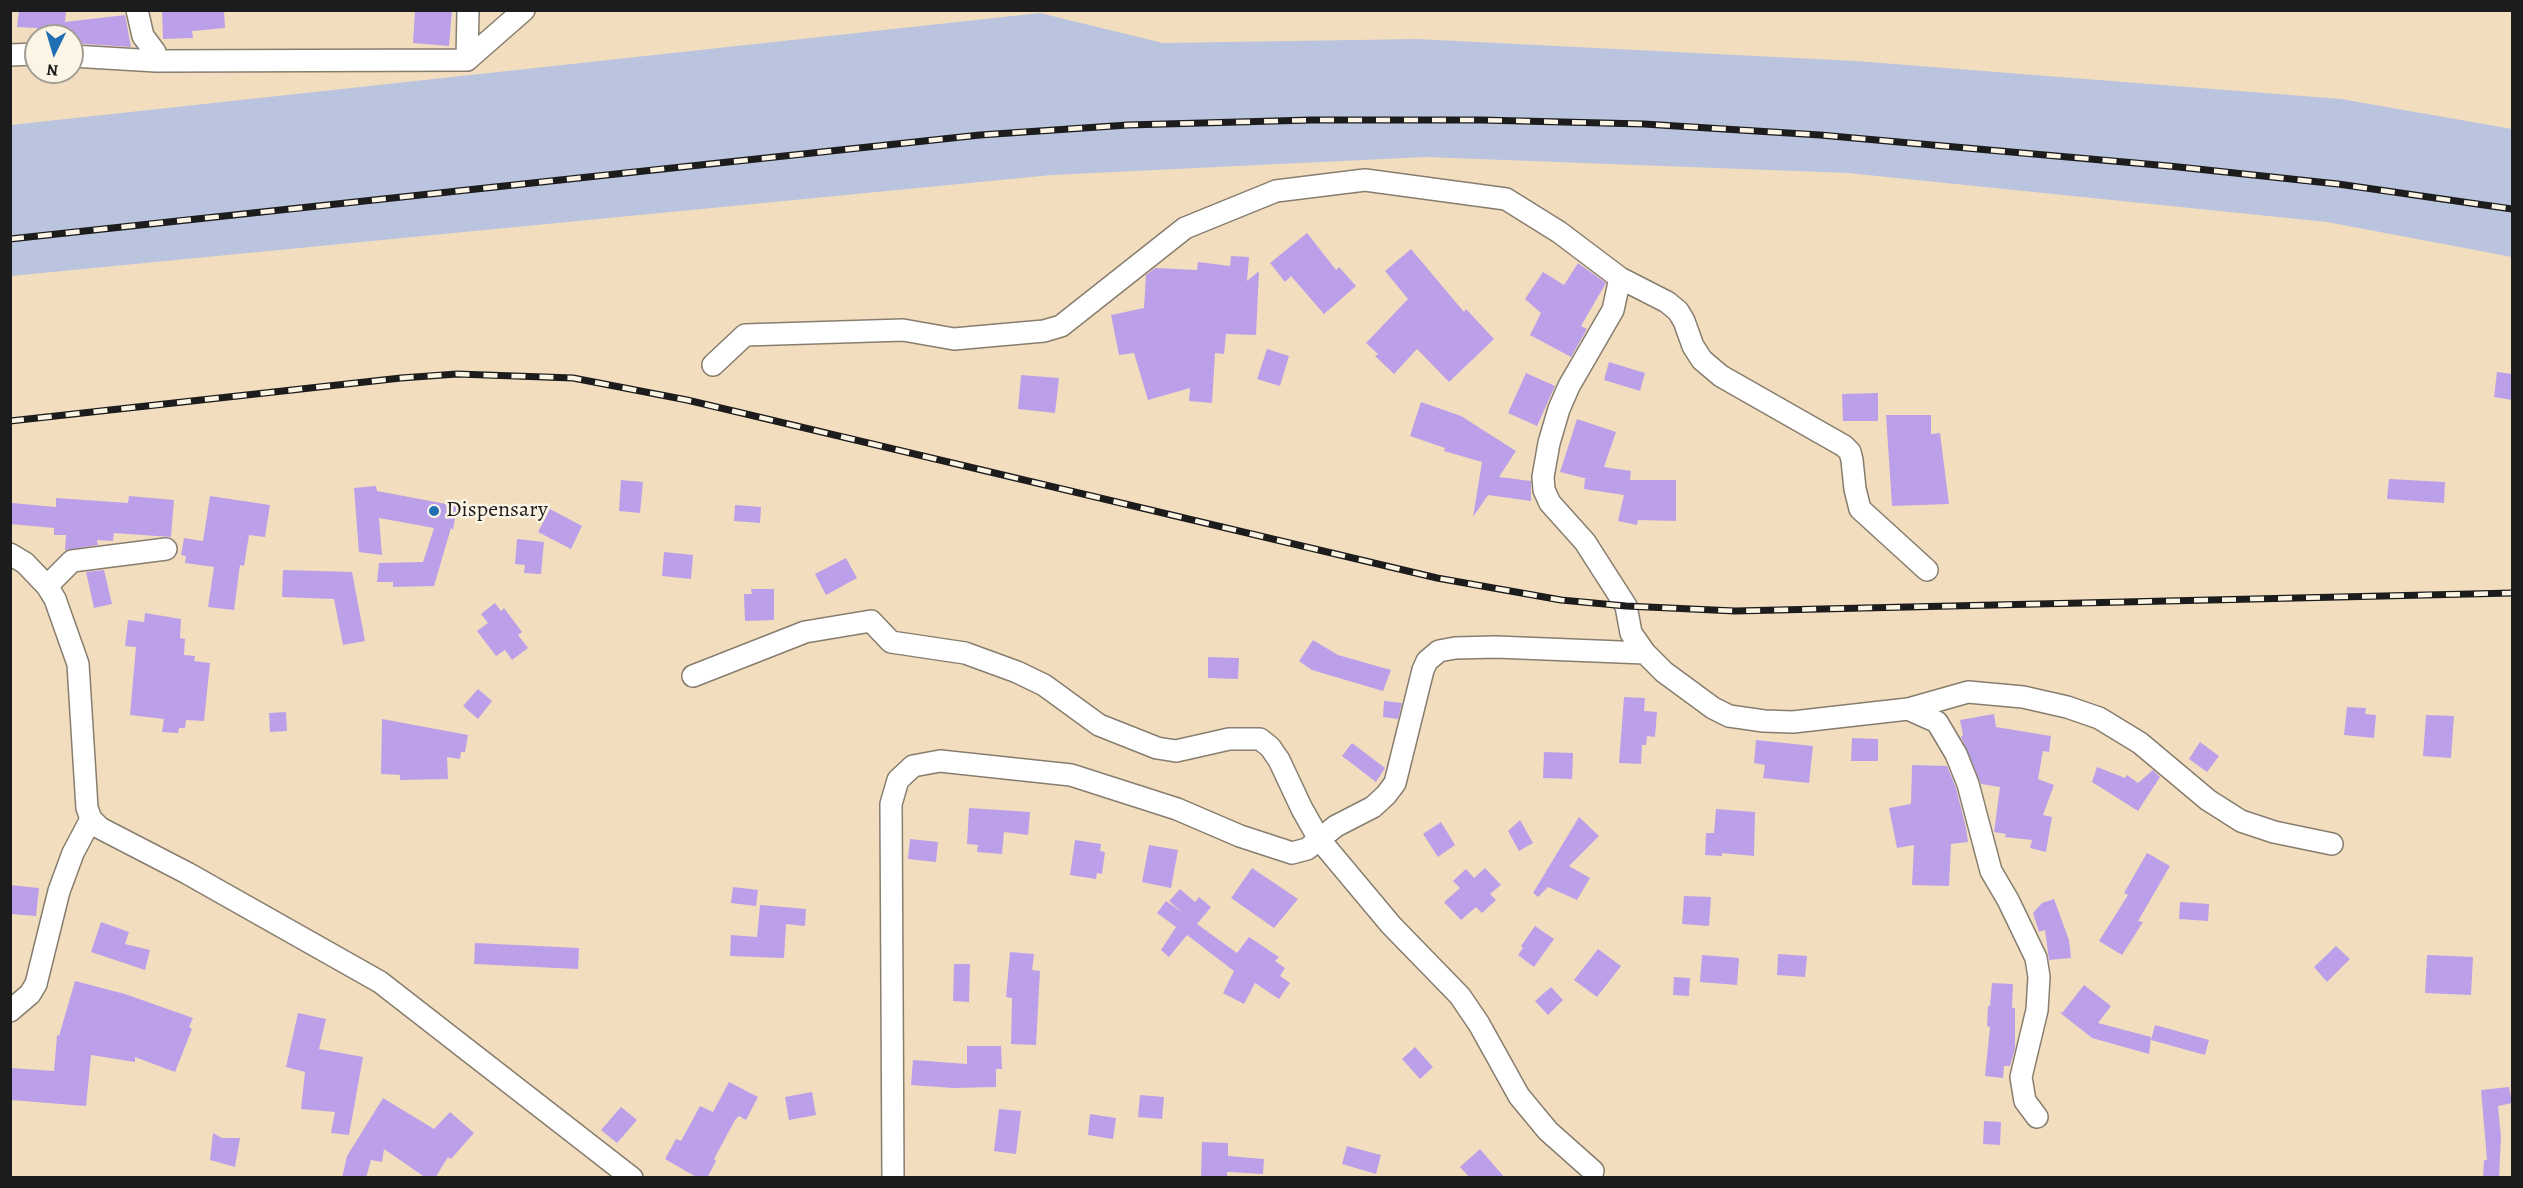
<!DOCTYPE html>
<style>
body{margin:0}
#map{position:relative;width:2523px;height:1188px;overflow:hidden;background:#f2debf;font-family:Alegreya,serif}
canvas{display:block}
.frame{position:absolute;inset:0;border:12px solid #1c1c1c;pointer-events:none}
.north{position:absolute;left:24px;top:24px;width:60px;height:60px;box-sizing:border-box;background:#fcf5e5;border:2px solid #a29e95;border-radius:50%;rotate:185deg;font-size:16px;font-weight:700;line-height:24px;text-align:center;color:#1c1c1c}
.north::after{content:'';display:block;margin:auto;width:21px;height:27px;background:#1f6fb2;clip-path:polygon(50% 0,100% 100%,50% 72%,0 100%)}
</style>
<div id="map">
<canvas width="2523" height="1188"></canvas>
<div class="frame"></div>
<div class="north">N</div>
</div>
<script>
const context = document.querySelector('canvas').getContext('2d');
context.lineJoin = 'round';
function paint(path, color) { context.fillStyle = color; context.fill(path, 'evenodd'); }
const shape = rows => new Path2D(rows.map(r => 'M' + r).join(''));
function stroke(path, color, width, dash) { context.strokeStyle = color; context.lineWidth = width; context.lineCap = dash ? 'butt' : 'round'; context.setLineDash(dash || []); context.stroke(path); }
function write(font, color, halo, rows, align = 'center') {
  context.font = font + ' Alegreya,serif'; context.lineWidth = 5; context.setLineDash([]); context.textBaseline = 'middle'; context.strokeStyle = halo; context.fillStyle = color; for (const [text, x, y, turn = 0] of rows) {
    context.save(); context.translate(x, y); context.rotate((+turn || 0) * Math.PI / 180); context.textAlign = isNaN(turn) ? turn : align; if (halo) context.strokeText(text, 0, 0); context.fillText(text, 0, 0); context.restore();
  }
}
paint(shape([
 [1040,13,1163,43,1417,39,1856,61,2341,99,2512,129,2512,257,2327,222,1848,173,1425,157,1052,175,11,276,11,125]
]), '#bac4de');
paint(shape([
 [19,10,66,10,65,22,125,15,131,47,72,43,72,36,37,36,37,28,17,27],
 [162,10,224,10,225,28,192,31,193,38,163,39],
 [415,10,452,10,449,46,413,43],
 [1307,233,1336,270,1339,267,1356,286,1324,314,1291,276,1285,282,1270,263],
 [1411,249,1464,312,1466,309,1494,339,1449,382,1417,349,1394,374,1375,356,1378,354,1366,343,1408,299,1385,271],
 [1231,256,1249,257,1247,281,1259,271,1256,335,1226,334,1224,354,1215,353,1212,403,1189,401,1190,388,1148,400,1134,353,1119,355,1111,315,1144,308,1146,275,1155,268,1197,270,1198,262,1230,266],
 [1578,263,1606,283,1581,326,1587,329,1571,357,1530,335,1541,313,1525,299,1543,272,1564,285],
 [1267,349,1289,356,1280,386,1257,379],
 [1609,362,1645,373,1640,391,1604,380],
 [2497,372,2512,374,2512,400,2494,397],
 [1526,373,1555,386,1537,426,1508,413],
 [1021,375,1059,378,1055,413,1018,409],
 [1878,393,1878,421,1843,421,1842,394],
 [1421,402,1461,416,1516,451,1499,477,1531,481,1531,501,1488,495,1473,517,1482,462,1444,451,1445,448,1410,436],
 [1886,415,1931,415,1931,434,1940,433,1949,504,1892,506],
 [1577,419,1616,432,1604,467,1631,471,1630,480,1676,480,1676,521,1638,520,1637,525,1618,521,1624,495,1584,489,1585,479,1588,479,1560,472],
 [2389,479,2445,482,2444,503,2387,499],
 [621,480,643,482,640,513,619,511],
 [376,486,377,491,457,506,453,530,451,528,434,586,393,587,393,582,377,582,379,563,423,562,434,528,379,518,382,555,359,552,354,488],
 [129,496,174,500,171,537,114,533,113,541,97,540,98,545,65,550,66,535,54,535,54,528,10,524,12,503,56,507,56,498,128,503],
 [210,496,270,505,265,537,249,535,244,566,240,565,234,610,208,607,214,567,185,563,186,556,181,555,184,538,203,541],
 [735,505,761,507,760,523,734,521],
 [550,509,582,526,571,549,538,532],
 [517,539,544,542,541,574,524,573,525,565,515,564],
 [664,552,693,555,691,579,662,576],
 [846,558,857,578,826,595,815,574],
 [104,570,112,604,94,608,86,572],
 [283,570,352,572,365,641,343,645,334,599,282,597],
 [751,589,774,589,774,620,745,621,744,594,752,594],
 [495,603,501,611,504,608,522,632,518,635,528,648,512,660,505,650,496,656,477,631,488,623,481,614],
 [145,613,181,619,180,638,185,639,184,655,195,656,194,661,210,663,204,721,186,720,185,728,179,728,178,733,162,732,164,719,130,715,136,647,125,646,128,620,144,622],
 [1313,640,1338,655,1391,670,1383,691,1312,670,1299,661],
 [1208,657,1239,658,1238,679,1208,678],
 [478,689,492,701,478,719,463,706],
 [1624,697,1645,698,1644,711,1657,712,1655,737,1647,736,1646,745,1642,745,1641,764,1619,763],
 [1384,701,1402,703,1398,719,1383,717],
 [2347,707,2366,708,2365,714,2376,715,2374,738,2344,735],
 [286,712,287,731,270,732,269,713],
 [1994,714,1996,727,2051,736,2049,752,2043,751,2038,779,2054,785,2043,815,2052,817,2046,852,2030,848,2032,840,2005,837,2006,834,1994,832,2000,787,1981,784,1961,737,1963,735,1960,720],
 [2426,715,2454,716,2451,758,2423,756],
 [382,719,468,735,465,752,461,752,460,759,447,757,448,779,400,780,400,775,381,774],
 [1852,738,1878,739,1878,761,1851,761],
 [1756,740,1813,746,1809,783,1763,778,1765,765,1754,763],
 [2200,742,2219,756,2207,772,2189,759],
 [1352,743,1385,768,1376,782,1342,756],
 [1544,752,1573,753,1572,779,1543,778],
 [1912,765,1947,766,1956,788,1966,828,1968,842,1951,844,1949,886,1912,885,1914,845,1897,848,1889,808,1911,804],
 [2097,767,2125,778,2127,775,2138,783,2153,770,2160,777,2138,811,2092,782],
 [969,808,1030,812,1028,835,1004,832,1002,854,977,852,978,845,967,844],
 [1716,809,1755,812,1754,856,1722,853,1722,856,1705,855,1706,833,1714,833],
 [1579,817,1599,836,1569,866,1590,878,1577,900,1548,887,1538,897,1533,893],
 [1520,820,1533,843,1519,851,1508,831],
 [1441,822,1455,845,1438,857,1423,834],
 [910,839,938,842,936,862,908,859],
 [1075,840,1101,844,1100,851,1105,852,1102,874,1097,873,1096,879,1070,875],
 [1149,845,1178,850,1171,888,1142,882],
 [2147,853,2170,866,2138,921,2143,922,2122,955,2099,941,2128,895,2124,893],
 [1252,868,1298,899,1274,928,1231,898],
 [1485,868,1501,885,1490,894,1496,900,1482,913,1476,907,1461,920,1444,902,1460,888,1453,881,1466,869,1474,878],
 [10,885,39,888,36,916,10,914],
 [733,887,758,890,756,906,731,903],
 [1180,889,1195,902,1199,897,1211,907,1197,924,1237,953,1249,937,1279,957,1275,961,1285,968,1280,976,1290,983,1279,999,1255,983,1244,1004,1223,993,1234,971,1187,935,1169,957,1161,950,1176,927,1157,913,1166,901,1183,913,1169,901],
 [1684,896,1711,897,1709,926,1682,924],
 [2054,899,2069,940,2071,958,2049,960,2045,930,2039,932,2033,913,2042,903],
 [2180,902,2209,904,2208,921,2179,919],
 [760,905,806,909,805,926,786,924,784,958,730,956,731,935,757,937],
 [101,922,129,932,125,944,150,950,145,970,91,952],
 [1535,926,1554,939,1534,967,1518,955,1523,948,1521,946],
 [475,943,579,948,578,969,474,964],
 [2336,946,2350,959,2327,982,2314,967],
 [1598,949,1621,966,1597,997,1574,980],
 [1010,952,1034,954,1032,970,1040,971,1036,1045,1011,1044,1012,998,1006,997],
 [1778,954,1807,956,1805,977,1777,975],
 [1702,955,1739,958,1737,985,1700,982],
 [2427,955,2473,957,2471,995,2425,993],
 [954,964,970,964,969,1002,953,1001],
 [1674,977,1690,978,1689,996,1673,995],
 [75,981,125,994,193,1018,189,1027,192,1029,175,1072,135,1057,135,1062,91,1055,86,1106,10,1100,10,1068,54,1071,57,1035,59,1036],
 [1992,983,2013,984,2012,1008,2015,1008,2015,1049,2010,1066,2004,1066,2003,1078,1985,1076,1990,1027,1987,1026,1988,1006,1990,1006],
 [2084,985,2111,1006,2098,1023,2151,1037,2149,1054,2092,1038,2059,1012,2062,1013],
 [1551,987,1563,1000,1548,1015,1535,1001],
 [298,1013,326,1019,319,1049,363,1057,349,1135,331,1133,335,1112,301,1109,305,1072,286,1067],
 [2155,1025,2209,1040,2205,1055,2151,1040],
 [967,1046,1001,1046,1002,1069,996,1069,996,1087,953,1088,911,1085,913,1060,967,1064],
 [1415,1047,1433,1067,1420,1079,1402,1059],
 [729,1082,758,1097,746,1120,739,1116,735,1120,714,1159,716,1161,707,1178,698,1178,665,1159,676,1139,681,1141,700,1106,713,1112],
 [2509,1087,2512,1103,2498,1106,2501,1137,2499,1178,2483,1178,2484,1160,2487,1160,2481,1090],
 [812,1092,816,1115,789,1120,785,1097],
 [1140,1095,1164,1097,1162,1119,1138,1117],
 [383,1098,434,1129,450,1112,474,1133,451,1159,448,1157,435,1178,426,1178,384,1149,382,1162,371,1160,366,1178,342,1178,347,1156],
 [621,1107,637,1120,617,1143,601,1130],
 [999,1109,1021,1111,1016,1154,994,1151],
 [1090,1114,1116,1118,1113,1139,1088,1135],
 [1984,1121,2001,1122,2000,1145,1983,1144],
 [213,1133,222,1138,240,1138,235,1167,210,1160],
 [1202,1142,1228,1143,1228,1156,1264,1159,1263,1174,1227,1172,1227,1176,1201,1176],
 [1347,1146,1381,1155,1376,1174,1342,1164],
 [1480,1149,1505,1178,1470,1178,1460,1167]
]), '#bba0e9');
const minor = shape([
 [137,10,143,36,155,52,156,61],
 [10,55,36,54],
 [72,56,156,61,467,60,524,10],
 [467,60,468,10],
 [1620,278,1613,310,1569,386,1559,409,1549,443,1543,477,1544,490,1550,503,1585,542,1626,606,1631,633,1645,653,1664,672,1713,708,1729,716,1764,721,1793,722,1908,709,1968,692,2023,697,2067,707,2099,718,2140,743,2208,800,2241,821,2274,832,2332,844],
 [713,365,745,335,903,330,954,339,1044,331,1061,326,1185,228,1276,191,1365,180,1506,199,1559,232,1620,278,1667,302,1678,311,1684,321,1693,346,1702,360,1721,376,1844,446,1850,452,1852,460,1855,489,1860,509,1927,570],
 [10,554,25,563,47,586,55,599,78,664,87,808,91,819,100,828,187,873,380,982,632,1178],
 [47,586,72,561,166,549],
 [693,676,805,632,871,621,891,642,965,653,1017,672,1044,685,1099,725,1157,748,1176,751,1229,739,1260,739,1270,747,1279,760,1302,809,1319,839,1391,925,1460,996,1479,1024,1519,1096,1548,1131,1593,1171],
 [1908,709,1937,722,1956,754,1968,784,1991,871,2008,900,2036,958,2039,977,2037,1010,2021,1077,2025,1101,2037,1117],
 [10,1011,30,994,36,984,59,891,73,853,91,819],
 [893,1178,891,804,898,780,913,766,940,761,1071,775,1177,809,1240,836,1292,853,1307,849,1336,826,1373,807,1386,795,1395,783,1423,670,1427,661,1439,651,1455,648,1496,647,1645,653]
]);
stroke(minor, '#877d6e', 24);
stroke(minor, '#fff', 21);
const rail = shape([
 [10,239,980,135,1128,125,1311,120,1481,120,1644,124,1820,135,2169,166,2338,184,2512,209],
 [10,421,401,378,457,374,573,378,687,400,1437,578,1561,600,1626,606,1735,611,2512,593]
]);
stroke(rail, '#1c1c1c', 7);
stroke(rail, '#fcf5e5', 4.5, [14]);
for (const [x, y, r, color] of [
 [434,511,6,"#1f6fb2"]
]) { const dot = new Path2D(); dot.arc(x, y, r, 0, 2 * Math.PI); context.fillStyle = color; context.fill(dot); stroke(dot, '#fcf5e5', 2); }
write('22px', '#1c1c1c', '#fcf5e5', [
 ["Dispensary",446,511]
], 'left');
</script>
